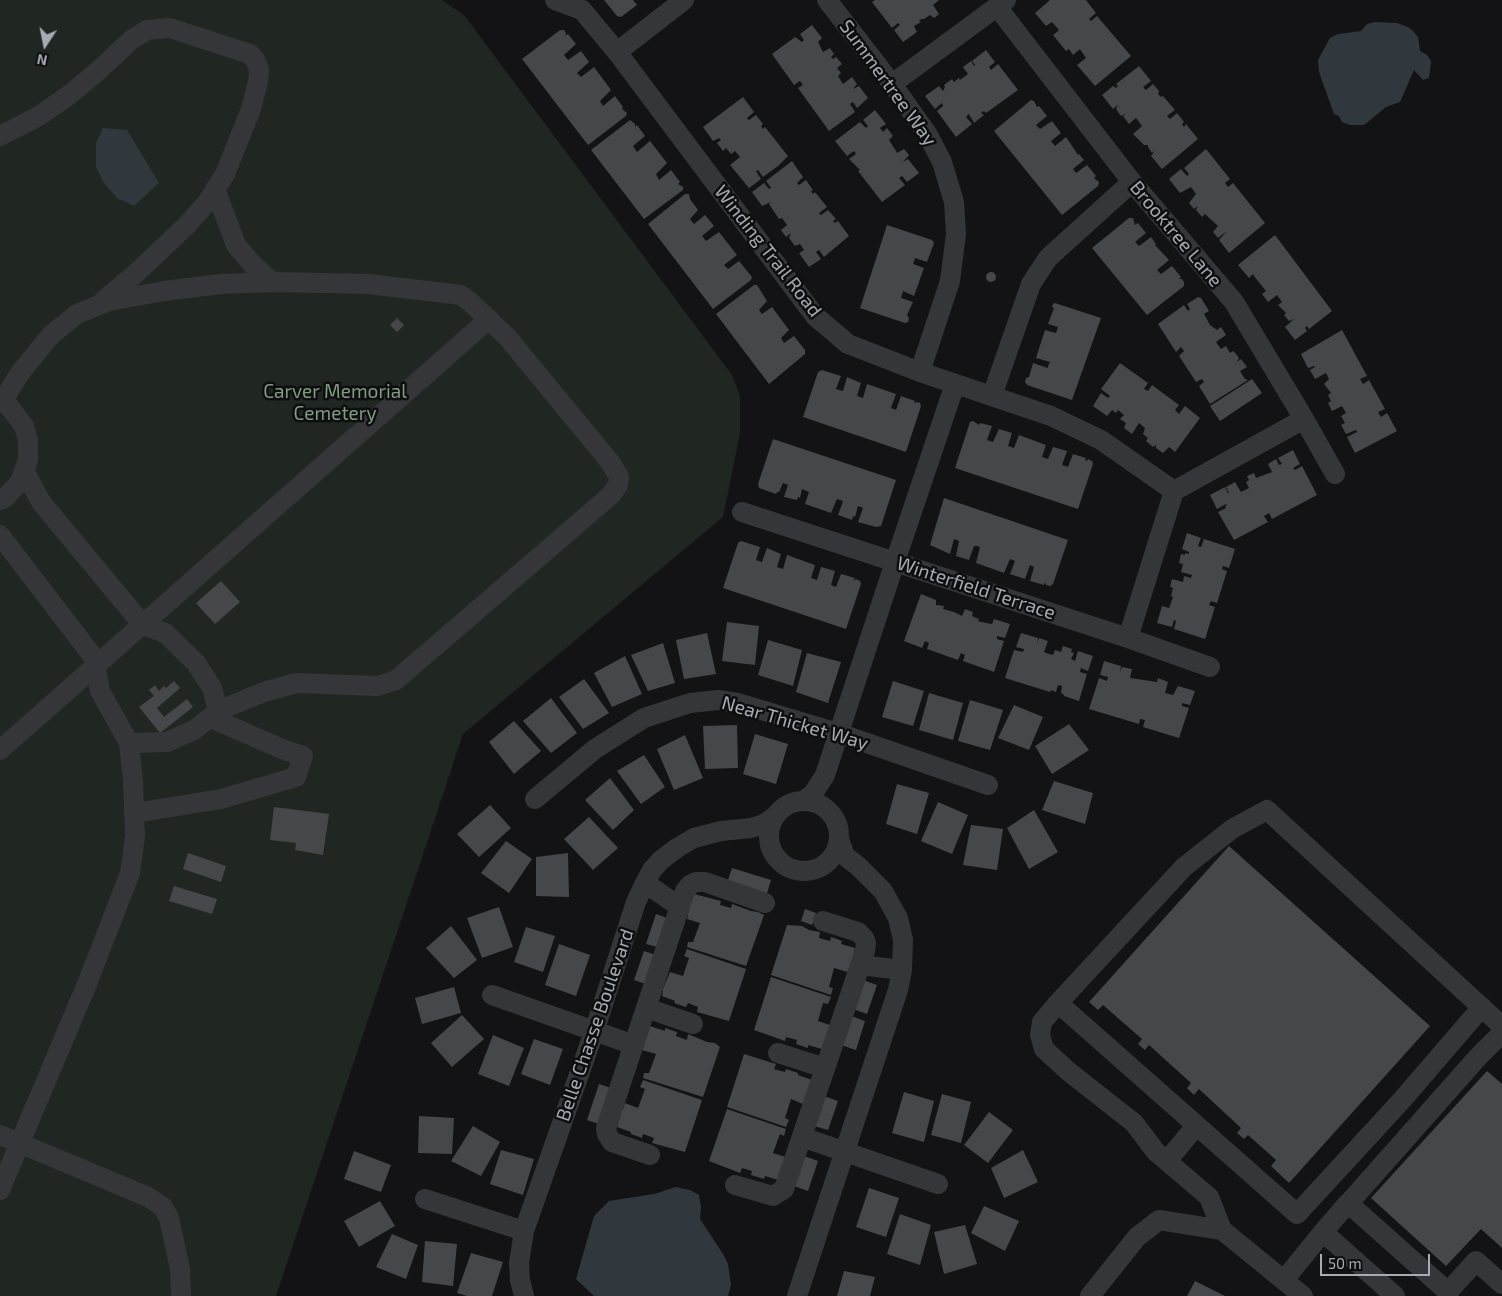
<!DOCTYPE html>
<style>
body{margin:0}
#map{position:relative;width:1502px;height:1296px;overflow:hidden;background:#131315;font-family:"Exo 2",sans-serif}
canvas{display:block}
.north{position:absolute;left:20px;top:20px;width:50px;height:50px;-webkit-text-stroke:4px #0e0e10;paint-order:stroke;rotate:191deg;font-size:14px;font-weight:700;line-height:20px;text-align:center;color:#a7abb3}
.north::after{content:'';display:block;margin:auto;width:18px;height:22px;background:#a7abb3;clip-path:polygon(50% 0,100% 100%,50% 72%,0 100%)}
.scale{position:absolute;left:1320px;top:1254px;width:110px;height:22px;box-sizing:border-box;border:2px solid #a7abb3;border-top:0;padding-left:6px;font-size:15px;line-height:18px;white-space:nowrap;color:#a7abb3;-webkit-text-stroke:4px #0e0e10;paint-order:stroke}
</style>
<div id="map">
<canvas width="1502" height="1296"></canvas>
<div class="north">N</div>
<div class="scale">50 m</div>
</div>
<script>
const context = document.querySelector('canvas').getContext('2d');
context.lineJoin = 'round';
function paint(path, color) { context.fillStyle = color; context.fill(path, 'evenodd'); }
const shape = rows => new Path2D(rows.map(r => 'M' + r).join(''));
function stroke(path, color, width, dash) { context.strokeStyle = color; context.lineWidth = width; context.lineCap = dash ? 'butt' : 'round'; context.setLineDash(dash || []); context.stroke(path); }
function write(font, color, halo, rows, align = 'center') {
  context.font = font + ' "Exo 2",sans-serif'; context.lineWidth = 5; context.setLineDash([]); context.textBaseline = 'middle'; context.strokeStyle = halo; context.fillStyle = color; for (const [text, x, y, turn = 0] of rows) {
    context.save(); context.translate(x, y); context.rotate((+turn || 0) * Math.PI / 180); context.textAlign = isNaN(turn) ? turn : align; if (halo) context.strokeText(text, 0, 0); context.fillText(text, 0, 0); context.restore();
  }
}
paint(shape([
 [0,0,442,0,464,15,732,375,740,396,740,433,723,517,463,734,276,1296,0,1296]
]), '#202621');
paint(shape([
 [1375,22,1397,23,1408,27,1413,31,1418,37,1420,51,1427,55,1431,61,1429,78,1423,80,1414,70,1400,102,1386,107,1364,125,1350,125,1342,122,1339,116,1334,114,1319,72,1318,60,1330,38,1338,34,1361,31,1367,24],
 [103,128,127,130,159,183,134,206,117,198,104,183,96,167,96,143],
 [676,1187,690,1190,699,1195,701,1208,700,1219,723,1254,728,1264,731,1285,728,1296,594,1296,576,1279,594,1216,609,1201,654,1194]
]), '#30383e');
paint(shape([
 [604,0,633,0,637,5,621,17,617,16],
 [875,0,939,0,933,5,939,14,934,18,930,15,924,19,922,19,919,20,921,22,914,26,917,32,903,42,894,30,900,25,898,23,892,28,872,2],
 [1050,0,1086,0,1096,13,1089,19,1091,21,1097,16,1131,56,1095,86,1077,65,1086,58,1080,49,1073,55,1069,49,1066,51,1053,35,1059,30,1052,22,1046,26,1035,13],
 [812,25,822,38,818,42,823,52,830,48,834,54,831,57,833,59,836,57,842,64,837,68,841,73,838,76,843,84,852,77,857,84,853,89,859,86,868,98,857,108,853,102,850,104,855,112,829,131,798,88,803,85,800,81,794,85,772,54,795,37,802,42,804,40,800,34],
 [560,30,564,30,566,33,565,36,568,34,576,44,564,55,568,60,581,51,589,62,577,73,581,77,594,67,611,90,600,101,603,106,615,96,623,107,622,109,627,113,626,116,588,145,522,59],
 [986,50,995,62,989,67,991,70,998,64,1018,90,986,113,984,111,981,113,984,115,974,123,969,114,966,117,972,124,956,137,937,111,943,106,942,103,935,109,925,96,939,86,943,91,945,87,944,85,952,79,954,82,959,78,960,80,968,74,963,67,971,61,974,66,975,65,972,61],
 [1139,66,1151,81,1143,87,1146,90,1153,84,1159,91,1158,94,1161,97,1163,96,1175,110,1167,116,1170,119,1177,113,1184,122,1182,124,1184,127,1186,124,1198,139,1162,169,1151,156,1155,151,1152,153,1148,147,1148,145,1144,145,1133,134,1142,126,1136,118,1129,124,1123,116,1127,113,1121,116,1116,109,1118,105,1113,109,1102,95,1113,86,1116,88,1118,86,1116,84],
 [743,97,754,112,747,118,749,120,756,115,763,124,761,126,763,129,765,127,788,156,778,166,763,177,758,170,756,171,761,179,749,188,730,165,740,157,735,151,731,154,726,148,723,151,717,143,721,140,719,138,713,141,703,127],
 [1031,100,1034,101,1037,107,1039,106,1047,116,1036,125,1040,129,1052,121,1061,133,1051,141,1055,146,1066,137,1078,155,1079,154,1084,160,1073,169,1076,173,1087,165,1096,176,1094,178,1099,182,1098,186,1062,215,994,131],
 [875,110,886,124,880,128,883,132,887,128,893,136,889,140,896,151,897,153,904,149,909,155,903,162,908,159,919,173,907,182,902,176,899,178,905,185,882,202,858,171,860,170,849,159,856,154,854,151,847,156,835,141,860,122,866,128,868,126,863,120],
 [630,120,635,124,635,127,637,125,645,136,633,146,637,152,650,141,667,163,656,174,659,180,671,170,680,182,678,184,683,187,683,190,644,219,591,150],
 [1206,149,1230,179,1225,183,1228,187,1233,183,1265,223,1229,253,1219,240,1227,231,1218,238,1213,232,1218,226,1205,214,1202,217,1196,210,1198,206,1194,209,1189,203,1196,194,1191,187,1180,193,1169,179,1181,169,1187,176,1189,174,1184,168],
 [792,161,803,177,797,183,799,185,806,180,813,190,811,191,813,194,815,192,827,207,819,213,821,215,828,210,836,219,833,221,835,223,838,221,849,236,824,257,819,250,816,252,821,259,809,267,799,253,804,250,800,244,795,246,789,238,791,233,786,237,781,230,787,225,782,218,779,219,769,204,771,202,762,206,752,192,764,183,769,189,771,188,766,181],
 [685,194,689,194,690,199,698,210,690,219,694,224,705,215,714,226,702,236,706,241,719,232,737,255,724,265,728,269,739,261,752,277,751,280,713,309,648,224],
 [1129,218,1133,218,1135,225,1138,223,1146,233,1135,242,1139,246,1151,237,1156,244,1155,245,1169,260,1157,270,1161,274,1172,266,1181,277,1179,279,1182,279,1184,282,1184,286,1147,315,1092,248],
 [887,225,932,240,934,243,927,262,915,258,913,264,924,268,914,296,903,291,901,298,913,302,907,315,909,318,908,322,905,323,860,308],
 [1275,235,1332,311,1309,329,1307,326,1305,328,1307,331,1295,340,1285,327,1294,319,1289,321,1284,315,1286,313,1278,305,1282,302,1277,295,1268,302,1262,294,1266,291,1254,276,1253,274,1249,278,1238,265],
 '986 277a5 5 0 1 1 10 0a5 5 0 1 1-10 0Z',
 [754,285,757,285,767,301,759,310,762,314,772,307,789,330,781,338,784,343,794,336,805,350,805,354,769,384,716,314],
 [1198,297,1201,298,1209,311,1204,314,1210,325,1217,330,1221,327,1226,335,1216,342,1221,349,1226,346,1230,353,1233,351,1236,354,1239,358,1237,362,1241,359,1247,367,1240,371,1245,379,1248,380,1210,404,1199,386,1204,382,1202,379,1196,382,1179,356,1184,351,1181,347,1176,352,1158,324,1184,305,1188,311,1190,309,1187,304],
 [1055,303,1101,318,1072,400,1027,385,1025,382,1026,378,1029,377,1033,363,1048,368,1048,366,1050,362,1036,358,1045,330,1056,333,1058,327,1048,324,1054,308,1052,307,1053,304],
 [397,318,404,325,397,332,390,325],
 [1342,330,1367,376,1360,379,1363,384,1369,380,1385,409,1378,412,1381,417,1387,413,1397,431,1355,453,1347,437,1357,432,1356,430,1346,434,1341,425,1345,423,1341,416,1346,413,1342,406,1332,411,1328,403,1331,401,1328,395,1331,393,1324,384,1329,379,1326,373,1315,379,1310,370,1315,367,1314,366,1308,368,1301,354],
 [1120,363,1148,383,1144,389,1148,391,1152,385,1179,405,1175,410,1179,414,1185,406,1200,418,1175,452,1169,447,1163,453,1156,448,1156,445,1153,447,1146,441,1148,438,1143,434,1145,428,1139,423,1132,434,1124,428,1126,423,1120,419,1124,415,1118,410,1116,413,1112,410,1107,416,1093,406,1101,393,1108,398,1110,396,1101,389],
 [822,370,841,376,836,389,843,391,847,377,861,383,857,396,863,398,867,384,896,394,891,408,896,410,901,396,915,401,914,404,916,402,920,403,921,406,906,452,803,417,818,372],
 [1252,379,1262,393,1220,421,1210,406],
 [973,421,979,425,980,423,992,426,987,440,993,442,999,429,1012,433,1008,446,1014,448,1019,435,1046,445,1042,457,1048,459,1053,447,1067,451,1062,465,1068,467,1073,454,1086,458,1085,460,1087,461,1088,459,1092,461,1093,464,1078,509,955,468,970,422],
 [773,439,896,480,881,526,876,527,858,522,863,508,858,506,855,517,853,516,852,520,838,515,843,501,837,499,831,513,805,504,809,492,802,489,800,498,798,497,797,500,784,497,788,485,783,483,779,492,777,492,776,494,759,488,758,484],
 [1293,450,1300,464,1293,468,1295,470,1302,466,1317,495,1272,519,1269,513,1264,516,1268,522,1234,540,1218,512,1226,508,1225,506,1227,505,1226,504,1217,509,1210,495,1225,487,1228,493,1229,493,1226,487,1235,482,1241,492,1249,488,1246,482,1249,480,1247,476,1254,473,1256,478,1272,472,1268,464,1276,459,1279,465,1282,464,1278,458],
 [944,498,1068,540,1053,584,1050,586,1046,585,1045,582,1044,585,1030,581,1034,567,1030,565,1025,579,1010,574,1015,561,1010,559,1004,573,976,563,980,547,977,546,974,546,969,560,956,556,959,541,954,539,950,554,930,545],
 [1187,533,1201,538,1198,546,1201,547,1204,539,1235,549,1229,568,1223,566,1222,569,1227,571,1217,603,1211,601,1209,605,1215,607,1205,639,1174,629,1176,621,1174,620,1172,627,1157,623,1162,606,1169,608,1173,597,1171,596,1173,588,1170,587,1172,579,1183,582,1184,576,1191,578,1192,575,1181,572,1183,564,1179,563,1181,554,1185,555,1185,553,1189,554,1189,552,1182,549],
 [741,541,760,547,756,560,762,562,767,548,781,554,777,567,783,569,787,555,815,565,811,578,817,580,821,567,835,571,831,585,836,587,841,574,855,578,853,581,856,579,860,581,861,584,846,629,723,588,738,543],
 [221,581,240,602,215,624,196,603],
 [921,594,936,600,936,605,944,606,943,609,954,612,962,616,965,609,973,612,972,616,979,619,978,621,981,622,992,624,994,619,1010,624,1005,638,997,636,997,639,1004,641,994,672,963,661,965,655,961,653,958,660,927,649,929,643,925,641,922,648,904,641],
 [727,622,759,626,755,665,722,661],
 [707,633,716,674,684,679,676,640],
 [1021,633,1038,638,1037,644,1039,638,1048,641,1044,652,1046,653,1053,655,1055,650,1061,652,1063,646,1072,649,1071,652,1074,653,1071,659,1075,661,1078,651,1093,656,1088,671,1081,668,1080,672,1087,674,1079,701,1064,696,1064,695,1061,693,1062,686,1058,685,1056,692,1051,690,1050,692,1005,678,1014,650,1023,652,1024,649,1016,647],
 [768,640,802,650,793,686,758,675],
 [663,643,675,683,648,691,631,655],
 [807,653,841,662,828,703,796,692],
 [625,656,642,694,612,707,594,673],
 [1104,661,1121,666,1120,672,1122,667,1132,669,1130,678,1157,682,1158,678,1168,682,1165,693,1173,695,1178,686,1195,691,1190,705,1182,703,1182,706,1189,708,1179,738,1143,727,1145,720,1140,719,1139,724,1089,709,1099,678,1107,681,1108,677,1100,675],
 [584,679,609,713,583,729,559,697],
 [174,681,180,688,157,708,164,717,187,699,193,707,160,733,139,707,154,696,149,690,155,685,159,691,164,686,166,688],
 [893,681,924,691,913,726,882,717],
 [929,693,963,703,953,740,919,730],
 [551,698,577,733,551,753,523,721],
 [970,700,1003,710,990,750,958,741],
 [1014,705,1043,717,1029,750,998,738],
 [514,721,541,751,514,774,489,742],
 [1069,724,1089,750,1052,774,1035,746],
 [737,725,738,768,705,769,703,726],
 [755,734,788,744,776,784,743,774],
 [685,735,703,778,674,790,657,749],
 [644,755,665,787,641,804,617,771],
 [610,778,634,810,613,830,585,800],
 [1054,781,1093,793,1085,824,1042,810],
 [897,784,929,793,917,834,886,824],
 [938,802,968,815,952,854,921,841],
 [490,805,511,828,479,857,457,834],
 [274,807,329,814,323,855,295,850,296,843,270,840],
 [1034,810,1058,852,1029,869,1007,828],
 [589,817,618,848,593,870,564,839],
 [971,825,1003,829,997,870,963,865],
 [506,841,532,859,509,893,481,873],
 [1229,846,1430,1026,1289,1183,1271,1166,1276,1160,1248,1135,1244,1139,1237,1133,1241,1128,1199,1089,1194,1095,1187,1088,1191,1083,1149,1045,1145,1050,1138,1044,1142,1039,1103,1005,1098,1010,1089,1002],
 [188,853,226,866,221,882,183,869],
 [568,853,569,897,536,896,536,857],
 [732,868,771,880,766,897,727,883],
 [174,886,217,899,212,914,169,901],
 [694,894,721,901,720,905,731,908,732,904,751,911,758,912,764,915,746,966,687,947,688,942,693,942,700,923,687,919,691,899],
 [499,907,513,947,482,958,467,918],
 [805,909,816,913,812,925,801,921],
 [656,914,670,919,661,948,646,944],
 [787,925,802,926,809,930,820,932,819,938,830,941,831,937,842,941,841,944,855,948,851,967,847,972,834,968,829,987,833,988,831,995,771,975],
 [451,926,477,960,454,978,426,948],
 [526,927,555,936,543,972,514,962],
 [559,944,590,955,576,996,545,985],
 [687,949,746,969,729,1021,697,1012,698,1007,688,1003,686,1007,674,1003,675,1001,662,996,663,991,662,991,670,972,683,976,689,958,684,956],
 [644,951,659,956,649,985,634,980],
 [771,977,831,997,828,1004,823,1003,818,1021,830,1025,822,1049,808,1045,808,1048,796,1044,797,1040,786,1037,785,1041,754,1030],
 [863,980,877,985,867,1014,853,1009],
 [454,987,461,1013,422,1024,415,998],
 [462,1015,484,1039,452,1067,431,1043],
 [851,1016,865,1021,856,1050,841,1045],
 [650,1026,665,1031,665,1028,677,1032,676,1036,687,1040,688,1034,707,1042,715,1043,720,1047,703,1097,643,1078,644,1073,649,1073,656,1054,642,1050],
 [493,1035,524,1048,509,1086,478,1074],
 [534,1039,563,1049,550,1085,521,1074],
 [744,1054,776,1064,774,1069,785,1072,786,1069,798,1073,798,1075,812,1080,803,1104,791,1099,785,1118,789,1120,786,1127,727,1107],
 [1487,1071,1502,1084,1502,1248,1481,1229,1446,1266,1371,1198],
 [643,1080,702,1100,685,1152,652,1143,654,1138,643,1134,642,1138,631,1134,631,1132,617,1127,622,1109,623,1109,625,1103,638,1108,645,1089,640,1087],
 [599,1084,614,1089,602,1125,587,1120],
 [904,1092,934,1101,924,1142,892,1133],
 [942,1094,971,1102,961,1143,931,1135],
 [824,1096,838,1101,828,1130,814,1126],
 [727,1109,786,1129,784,1136,780,1134,773,1153,786,1157,778,1180,765,1176,764,1179,751,1175,752,1171,742,1168,740,1173,709,1161],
 [989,1112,1013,1130,988,1163,964,1145],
 [419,1116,454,1118,452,1154,418,1153],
 [473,1126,500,1142,481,1176,451,1161],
 [501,1150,534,1159,523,1195,490,1184],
 [1023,1150,1038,1182,1004,1198,991,1168],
 [354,1151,391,1165,381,1192,344,1179],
 [804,1156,818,1161,808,1191,794,1186],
 [869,1188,899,1198,886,1237,856,1227],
 [380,1201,395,1226,359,1247,344,1221],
 [984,1206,1019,1221,1005,1251,971,1233],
 [900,1214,931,1225,920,1265,887,1254],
 [965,1225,977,1264,944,1274,934,1232],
 [392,1234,418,1245,406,1279,376,1267],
 [425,1241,457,1244,453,1286,422,1282],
 [471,1253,503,1262,492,1296,467,1296,457,1293],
 [844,1271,875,1277,870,1296,837,1296],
 [1195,1281,1225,1296,1187,1296]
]), '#45474a');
stroke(shape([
 [555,0,582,10,617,52,815,316,848,344,920,372,1051,416,1101,440,1174,491],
 [827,0,892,84,928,135,942,162,954,202,956,234,950,281,920,372],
 [998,8,1132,182,1234,302,1304,419,1335,474],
 [617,52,684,0],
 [892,84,1006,0],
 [0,136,39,116,69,95,98,71,131,40,147,30,170,28,250,54,255,60,259,69,258,82,251,109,225,174,208,201,187,225,134,275,103,301],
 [215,189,236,245,252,264,272,282],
 [992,396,1031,284,1048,258,1132,182],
 [0,401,8,405,24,426,28,440,28,460,20,482,5,498,0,500],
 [2,402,20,373,51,335,77,314,109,301,164,291,221,284,276,282,368,284,461,295,469,301,508,338,610,462,619,477,618,485,611,495,396,680,378,686,296,683,264,692,218,711,194,730,167,742,129,743],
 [24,470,41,502,143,625,165,633,196,663,212,688,218,711,223,722],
 [742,512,1128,638,1210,667],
 [0,535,94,658,100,691,129,743,133,781,135,836,130,873,87,984,0,1190],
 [1128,638,1174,491,1304,419],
 [0,750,489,319],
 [535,799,595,749,644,718,690,703,718,700,738,703,838,733,988,785],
 [803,801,813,794,825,775,895,562,955,384],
 '769 836a35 35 0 1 1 70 0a35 35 0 1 1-70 0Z',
 [134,813,221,799,296,777,303,756,282,749,211,718],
 [645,883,680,907],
 [860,965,902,970],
 [492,995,634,1045],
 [1058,1003,1184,867,1232,829,1267,810,1502,1026],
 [646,1008,693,1024],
 [778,1053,825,1068],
 [0,1135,148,1197,163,1207,169,1218,180,1269,181,1296],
 [802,1137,938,1184],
 [650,1155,612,1142,607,1134,606,1128,685,891,690,885,696,882,705,882,765,903],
 [1167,1161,1196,1126],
 [735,1185,773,1196,784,1189,865,951,866,943,864,938,858,932,823,921],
 [425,1199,524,1231],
 [1347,1205,1478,1057,1502,1033],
 [1323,1232,1348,1203,1448,1292,1476,1261,1502,1284],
 [1284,1280,1323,1232,1395,1296],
 [524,1296,520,1280,519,1263,524,1231,594,1032,636,902,645,883,652,870,661,860,677,848,694,838,721,831,751,828,764,824,775,816],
 [797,1296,898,990,902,970,903,940,898,918,883,891,858,866,845,856,839,839],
 [1090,1296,1137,1237,1159,1220,1222,1230],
 [1303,1296,1222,1230,1209,1197,1156,1152,1134,1123,1068,1071,1044,1049,1040,1035,1042,1022,1058,1003,1297,1214,1402,1100,1482,1007]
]), '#353639', 20);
write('19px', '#a7abb3', '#0e0e10', [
 ["Summertree Way",888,83,54],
 ["Brooktree Lane",1176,234,50],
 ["Winding Trail Road",768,251,52],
 ["Winterfield Terrace",976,588,18],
 ["Near Thicket Way",795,723,16],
 ["Belle Chasse Boulevard",595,1025,-71]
]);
write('19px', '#809c81', '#0e0e10', [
 ["Carver Memorial",335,392],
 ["Cemetery",335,414]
]);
</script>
